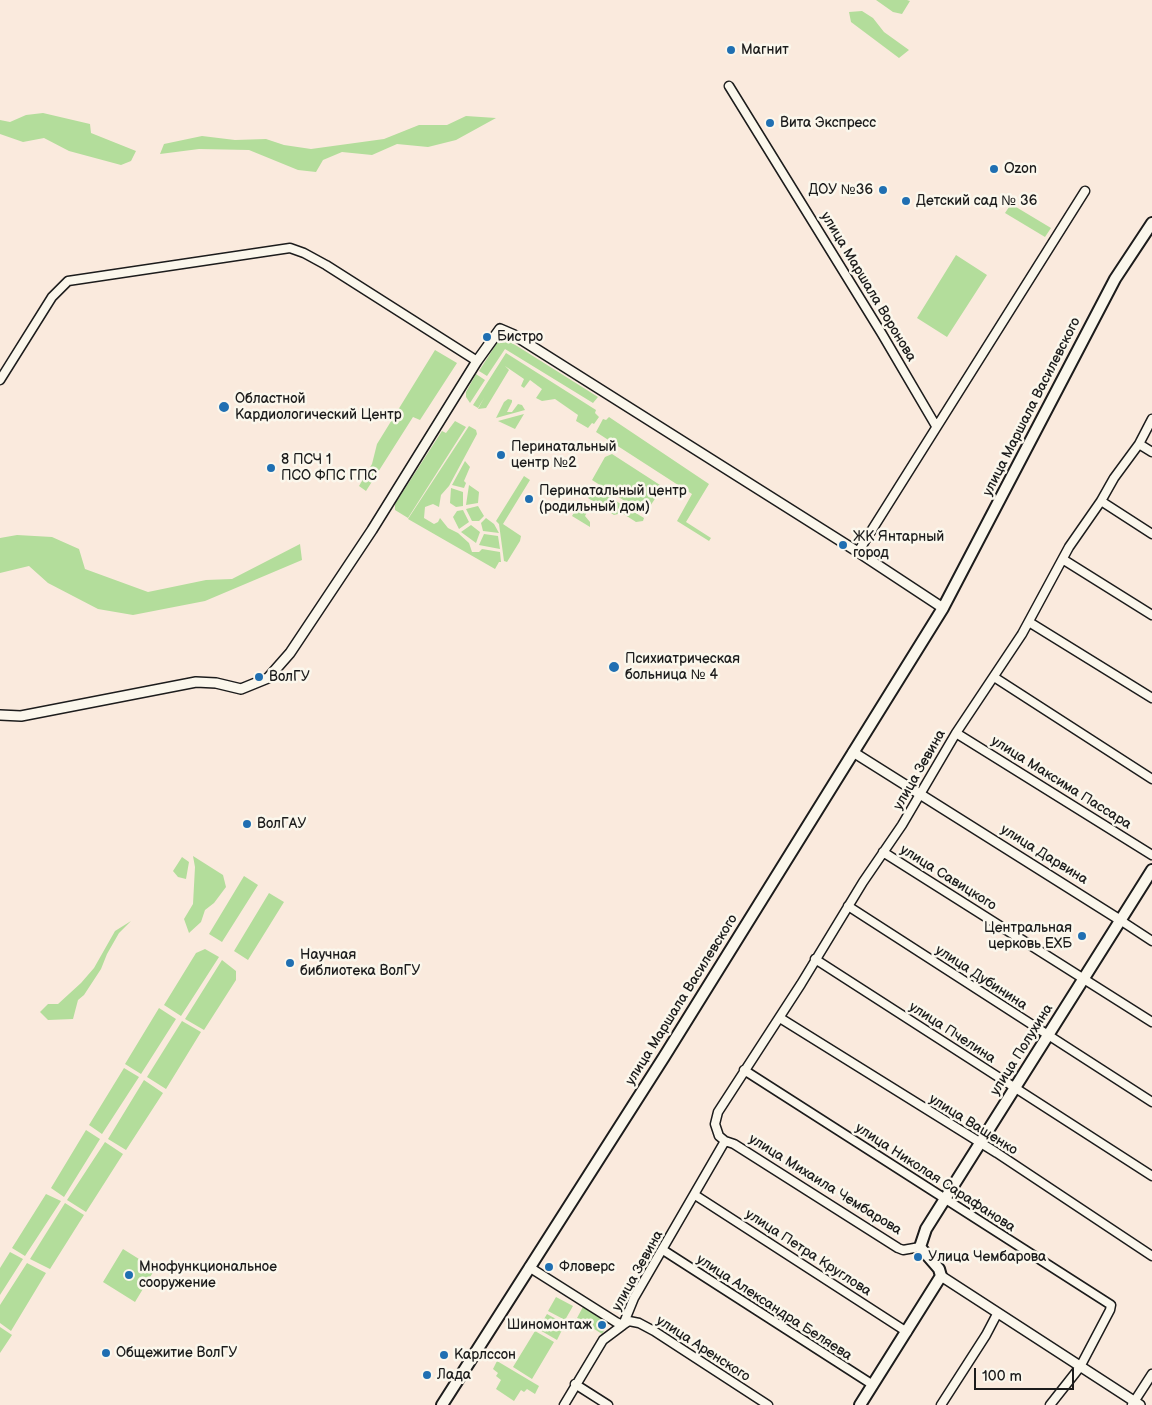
<!DOCTYPE html>
<meta charset="utf-8">
<style>
body{margin:0}
#map{position:relative;width:1152px;height:1405px;overflow:hidden;background:#faeadd;font-family:"Balsamiq Sans",sans-serif}
canvas{display:block}
.scale{position:absolute;left:974px;top:1368px;width:100px;height:22px;box-sizing:border-box;border:2px solid #1c1c1c;border-top:0;padding-left:6px;font-size:15px;line-height:18px;white-space:nowrap;color:#1c1c1c;-webkit-text-stroke:4px #fbf7ec;paint-order:stroke}
</style>
<div id="map">
<canvas width="1152" height="1405"></canvas>
<div class="scale">100 m</div>
</div>
<script>
const context = document.querySelector('canvas').getContext('2d');
context.lineJoin = 'round';
function paint(path, color) { context.fillStyle = color; context.fill(path, 'evenodd'); }
const shape = rows => new Path2D(rows.map(r => 'M' + r).join(''));
function stroke(path, color, width, dash) { context.strokeStyle = color; context.lineWidth = width; context.lineCap = dash ? 'butt' : 'round'; context.setLineDash(dash || []); context.stroke(path); }
function write(font, color, halo, rows, align = 'center') {
  context.font = font + ' "Balsamiq Sans",sans-serif'; context.lineWidth = 5; context.setLineDash([]); context.textBaseline = 'middle'; context.strokeStyle = halo; context.fillStyle = color; for (const [text, x, y, turn = 0] of rows) {
    context.save(); context.translate(x, y); context.rotate((+turn || 0) * Math.PI / 180); context.textAlign = isNaN(turn) ? turn : align; if (halo) context.strokeText(text, 0, 0); context.fillText(text, 0, 0); context.restore();
  }
}
paint(shape([
 [876,0,907,0,910,1,902,14,893,12],
 [862,11,873,18,884,32,909,50,899,58,851,22,849,12],
 [43,113,90,124,91,133,136,151,131,161,121,165,69,151,44,138,23,142,0,134,0,120,10,122,26,115],
 [466,116,496,118,456,140,428,147,397,144,372,155,342,152,323,160,316,172,298,170,249,150,199,149,160,154,164,144,202,136,235,140,266,139,284,145,311,149,384,139,419,125,447,125],
 [1011,204,1051,228,1045,237,1005,213],
 [956,255,987,275,947,337,917,318],
 [506,340,517,346,598,397,593,403,505,349,487,376,479,371,497,343],
 [435,350,457,363,420,420,413,417,366,491,359,486,372,464,377,444],
 [506,353,596,410,595,413,599,417,594,424,592,423,588,428,576,421,578,415,555,399,542,401,536,398,542,389,530,380,524,388,521,386,524,379,505,366,509,370,486,408,478,409,484,398,478,408,473,405],
 [476,374,485,380,470,403,466,397,466,392],
 [508,399,512,400,512,402,507,412,512,412,518,404,522,405,525,410,496,418,504,402],
 [524,414,515,429,498,421],
 [609,417,709,484,686,522,711,538,709,541,677,521,692,494,596,432,603,419,606,420],
 [455,421,466,427,408,518,395,510,395,504,442,431,446,433],
 [469,426,476,430,477,434,449,486,441,495,439,507,433,504,425,507,424,518,434,524,438,522,440,518,448,528,458,533,469,543,472,552,479,552,482,549,500,552,501,562,499,562,495,569,408,519],
 [612,454,660,485,660,491,645,514,592,480,605,457],
 [465,461,470,467,464,481,466,483,464,488,452,485],
 [524,476,530,480,503,524,521,536,520,541,507,562,504,561,499,524,496,521],
 [469,485,479,492,478,503,466,505],
 [591,486,644,518,643,521,636,522,622,513,614,515,588,498,587,492],
 [451,488,463,492,463,506,456,507,450,503],
 [478,506,484,516,479,521,472,521,466,509],
 [577,508,588,510,585,516,590,522,590,527,572,516],
 [463,510,469,522,459,529,453,517,457,511],
 [486,518,494,524,499,533,483,531,481,523],
 [471,525,480,532,476,543,461,532],
 [484,534,498,536,500,549,479,545],
 [17,535,52,537,79,549,85,569,148,592,206,580,232,579,300,544,302,560,205,601,133,615,98,609,48,583,29,566,0,573,0,538],
 [193,856,223,875,226,887,214,903,205,910,201,922,189,933,184,919,193,904,195,867],
 [182,857,189,862,186,879,178,877,173,871],
 [244,876,258,885,222,942,209,934],
 [269,893,284,902,248,960,234,951],
 [131,921,119,933,107,954,101,969,84,995,78,1000,73,1019,48,1020,40,1012,48,1004,58,1004,81,983,94,968,115,931],
 [205,949,219,957,181,1016,164,1005,196,953],
 [222,960,236,971,236,980,204,1030,185,1019],
 [159,1008,176,1019,141,1074,125,1064],
 [182,1021,201,1032,166,1089,147,1077],
 [124,1068,139,1077,102,1134,89,1125],
 [144,1080,163,1093,126,1150,108,1139],
 [86,1130,100,1139,64,1197,51,1188],
 [105,1142,123,1154,86,1212,67,1200],
 [46,1194,61,1201,25,1256,12,1248],
 [65,1203,84,1215,50,1269,30,1259],
 [123,1249,155,1269,135,1302,103,1282],
 [10,1252,23,1259,0,1295,0,1268],
 [27,1263,46,1273,11,1331,0,1323,0,1305],
 [556,1297,573,1306,565,1320,548,1311],
 [584,1305,610,1321,602,1334,577,1318],
 [547,1314,565,1324,557,1340,538,1329],
 [0,1327,12,1335,0,1353],
 [535,1331,554,1342,532,1379,513,1367],
 [497,1361,539,1386,535,1394,527,1389,524,1392,521,1390,514,1401,496,1389,501,1380,496,1376,498,1373,493,1369]
]), '#b3dd9b');
const minor = shape([
 [729,86,882,334,936,426],
 [0,380,52,297,68,281,290,248,304,253,326,265,477,361],
 [1139,444,1152,452],
 [1101,501,1152,534],
 [858,552,1085,191],
 [1064,560,1152,615],
 [1029,622,1152,698],
 [994,677,1152,779],
 [956,733,1152,855],
 [883,852,1152,1022],
 [848,906,1152,1102],
 [1120,920,1152,941],
 [815,959,1152,1176],
 [780,1018,997,1153,1152,1256],
 [744,1070,1111,1305,1110,1310,1080,1367,1050,1405],
 [695,1195,907,1332],
 [920,1247,903,1250,898,1248,734,1144,725,1141,719,1136,715,1124,718,1112,801,984,863,882,902,825,956,733,1022,634,1069,547,1101,501,1114,478,1139,444,1152,419],
 [663,1250,873,1385],
 [529,1267,616,1322,623,1325,629,1321,639,1323,654,1331,768,1405],
 [575,1384,608,1405],
 [564,1405,603,1340,623,1325,634,1298,725,1141],
 [941,1405,986,1335,997,1314],
 [1132,1405,1152,1374]
]);
const tertiary = shape([
 [0,715,21,716,196,682,216,683,241,689,268,678,290,653,372,530,477,361,500,329,514,335,858,552,943,608],
 [853,752,1120,920],
 [941,1276,1140,1405]
]);
const secondary = shape([
 [442,1405,664,1057,943,608,1115,279,1152,223],
 [860,1405,941,1276,939,1269,920,1247,926,1229,1152,870]
]);
stroke(minor, '#1c1c1c', 11);
stroke(tertiary, '#1c1c1c', 12);
stroke(secondary, '#1c1c1c', 14);
stroke(minor, '#fbf7ec', 8);
stroke(tertiary, '#fbf7ec', 9);
stroke(secondary, '#fbf7ec', 10);
for (const [x, y, r, color] of [
 [731,50,5,"#1f6fb2"],
 [770,123,5,"#1f6fb2"],
 [994,169,5,"#1f6fb2"],
 [883,190,5,"#1f6fb2"],
 [906,201,5,"#1f6fb2"],
 [487,337,5,"#1f6fb2"],
 [224,407,6,"#1f6fb2"],
 [501,455,5,"#1f6fb2"],
 [271,468,5,"#1f6fb2"],
 [529,499,5,"#1f6fb2"],
 [843,545,5,"#1f6fb2"],
 [614,667,6,"#1f6fb2"],
 [259,677,5,"#1f6fb2"],
 [247,824,5,"#1f6fb2"],
 [1082,936,5,"#1f6fb2"],
 [290,963,5,"#1f6fb2"],
 [918,1257,5,"#1f6fb2"],
 [549,1267,5,"#1f6fb2"],
 [129,1275,5,"#1f6fb2"],
 [602,1325,5,"#1f6fb2"],
 [106,1353,5,"#1f6fb2"],
 [444,1355,5,"#1f6fb2"],
 [427,1375,5,"#1f6fb2"]
]) { const dot = new Path2D(); dot.arc(x, y, r, 0, 2 * Math.PI); context.fillStyle = color; context.fill(dot); stroke(dot, '#fbf7ec', 2); }
write('14px', '#1c1c1c', '#fbf7ec', [
 ["Магнит",741,50],
 ["Вита Экспресс",780,123],
 ["Ozon",1004,169],
 ["ДОУ №36",873,190,"right"],
 ["Детский сад № 36",916,201],
 ["Бистро",497,337],
 ["Областной",235,399],
 ["Кардиологический Центр",235,415],
 ["Перинатальный",511,447],
 ["центр №2",511,463],
 ["8 ПСЧ 1",281,460],
 ["ПСО ФПС ГПС",281,476],
 ["Перинатальный центр",539,491],
 ["(родильный дом)",539,507],
 ["ЖК Янтарный",853,537],
 ["город",853,553],
 ["Психиатрическая",625,659],
 ["больница № 4",625,675],
 ["ВолГУ",269,677],
 ["ВолГАУ",257,824],
 ["Центральная",1072,928,"right"],
 ["церковь ЕХБ",1072,944,"right"],
 ["Научная",300,955],
 ["библиотека ВолГУ",300,971],
 ["Улица Чембарова",928,1257],
 ["Мнофункциональное",139,1267],
 ["сооружение",139,1283],
 ["Фловерс",559,1267],
 ["Шиномонтаж",592,1325,"right"],
 ["Общежитие ВолГУ",116,1353],
 ["Карлссон",454,1355],
 ["Лада",437,1375]
], 'left');
write('14px', '#1c1c1c', '#fbf7ec', [
 ["улица Маршала Воронова",868,287,59],
 ["улица Маршала Василевского",1032,407,-63],
 ["улица Зевина",920,770,-60],
 ["улица Максима Пассара",1061,783,32],
 ["улица Дарвина",1044,855,32],
 ["улица Савицкого",948,878,32],
 ["улица Дубинина",981,978,33],
 ["улица Маршала Василевского",682,1000,-58],
 ["улица Пчелина",952,1033,33],
 ["улица Полухина",1022,1050,-58],
 ["улица Ващенко",973,1125,32],
 ["улица Николая Сарафанова",935,1178,33],
 ["улица Михаила Чембарова",825,1185,32],
 ["улица Петра Круглова",808,1253,33],
 ["улица Зевина",638,1271,-61],
 ["улица Александра Беляева",774,1308,33],
 ["улица Аренского",703,1349,33]
]);
</script>
